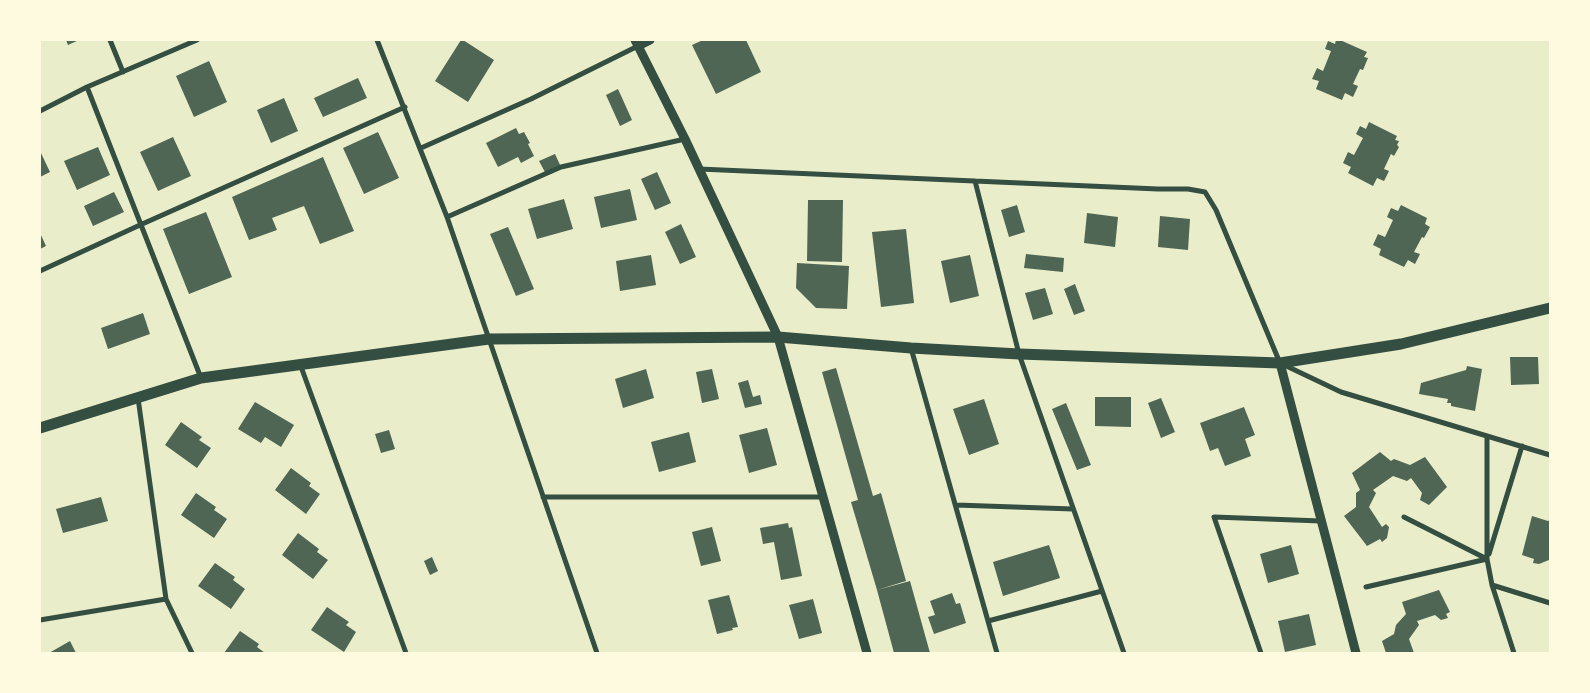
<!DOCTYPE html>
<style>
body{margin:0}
#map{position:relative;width:1590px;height:693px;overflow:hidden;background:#e9edc9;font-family:"PT Serif",serif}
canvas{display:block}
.frame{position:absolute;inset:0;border:41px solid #fefae0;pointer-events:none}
</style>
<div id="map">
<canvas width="1590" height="693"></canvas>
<div class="frame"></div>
</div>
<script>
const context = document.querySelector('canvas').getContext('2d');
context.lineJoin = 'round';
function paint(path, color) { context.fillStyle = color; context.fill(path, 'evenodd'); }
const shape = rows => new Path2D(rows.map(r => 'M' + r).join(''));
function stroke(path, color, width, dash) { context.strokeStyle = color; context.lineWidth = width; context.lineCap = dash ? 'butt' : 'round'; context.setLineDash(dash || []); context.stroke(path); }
paint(shape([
 [66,40,79,40,68,45],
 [461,40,463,40,494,60,468,102,435,81],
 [703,40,746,40,761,72,716,94,692,45],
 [1336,40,1340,40,1367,52,1364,57,1368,58,1363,70,1360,69,1353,84,1358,86,1353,97,1345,93,1342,100,1316,89,1319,81,1312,79,1317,68,1323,71,1331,51,1325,49,1328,41,1335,44],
 [209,61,227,102,194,117,176,76],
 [358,78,367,98,323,117,314,98],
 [618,89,632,120,620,126,606,95],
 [284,98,298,131,271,143,257,110],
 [1369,122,1397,136,1395,140,1399,141,1397,145,1399,147,1394,156,1391,154,1384,169,1389,171,1384,181,1377,178,1373,186,1348,173,1351,167,1343,163,1348,152,1354,155,1363,138,1356,134,1360,126,1366,129],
 [516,128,519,134,524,132,530,143,528,144,534,156,521,163,518,157,498,167,486,143],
 [378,132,399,178,364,194,343,148],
 [173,137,191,176,158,191,140,152],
 [98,147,110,175,77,190,64,161],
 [40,151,50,172,40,177],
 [555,154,561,167,546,174,539,161],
 [323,157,354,231,320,244,304,206,272,218,277,230,249,240,232,197],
 [657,172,671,203,655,210,641,179],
 [630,189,637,220,601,228,594,197],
 [114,192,124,212,93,226,84,206],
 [564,199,573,229,537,239,528,209],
 [808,200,843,200,842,262,807,261],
 [1017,205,1025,232,1009,237,1001,210],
 [1401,205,1427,218,1425,224,1430,227,1424,238,1422,237,1414,252,1420,254,1415,264,1408,260,1404,267,1379,255,1381,249,1373,245,1378,234,1385,237,1393,220,1387,217,1391,208,1398,211],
 [206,212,232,277,189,294,163,229],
 [1087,213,1118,217,1115,247,1084,243],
 [1160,216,1190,219,1188,250,1158,247],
 [681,224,696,257,680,264,665,232],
 [508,227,534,289,516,296,490,234],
 [906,229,914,303,881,307,872,232],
 [40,233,46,246,40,249],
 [1026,254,1064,258,1063,272,1024,268],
 [651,255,656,285,620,291,616,261],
 [970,255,979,296,950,303,941,261],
 [797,263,849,266,847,309,816,308,796,288],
 [1075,284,1085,311,1074,315,1064,289],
 [1045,288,1053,314,1033,320,1025,293],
 [143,313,150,334,108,349,101,328],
 [1510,357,1538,357,1539,384,1511,385],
 [1467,366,1482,369,1475,411,1451,406,1451,403,1447,403,1448,399,1419,394,1421,383,1466,370],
 [836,368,873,496,881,493,906,581,877,590,851,502,858,500,822,372],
 [646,369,654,398,623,408,615,379],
 [712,369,719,399,702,403,696,372],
 [748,380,753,397,760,395,762,404,745,408,738,383],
 [1095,397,1131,397,1131,427,1095,426],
 [1161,398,1175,432,1161,438,1148,403],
 [984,399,999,444,969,455,953,409],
 [255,402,294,425,281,447,265,437,261,443,238,429],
 [1066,403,1091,465,1077,470,1052,409],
 [1244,407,1255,435,1245,439,1251,456,1225,466,1218,448,1210,451,1200,423],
 [181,422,202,437,199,440,211,448,197,468,165,445],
 [767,428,777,465,749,473,739,435],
 [389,430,395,449,381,453,375,434],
 [689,432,696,462,659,472,651,442],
 [1380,452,1391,461,1394,459,1410,465,1425,457,1447,487,1429,505,1420,500,1422,493,1411,478,1407,481,1393,476,1373,490,1376,493,1369,507,1382,527,1386,524,1389,527,1387,538,1382,542,1380,539,1367,546,1344,516,1356,507,1356,493,1360,490,1352,473],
 [291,468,311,483,309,486,320,494,306,514,275,490],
 [196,493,216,507,214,510,227,519,214,538,181,515],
 [101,497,108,521,63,533,56,509],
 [1532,516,1548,521,1550,520,1549,560,1539,564,1533,563,1534,559,1522,555],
 [788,523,789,528,792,527,802,576,781,580,774,542,763,544,760,528],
 [712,527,721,561,701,566,692,532],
 [298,533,319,549,317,552,328,560,313,579,282,555],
 [1049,545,1060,578,1003,596,993,562],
 [1291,545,1299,574,1268,583,1260,554],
 [432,557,438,571,430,575,424,561],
 [215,563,235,577,233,580,245,589,231,609,198,586],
 [910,581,930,653,894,653,877,590],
 [1439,590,1450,612,1446,614,1448,618,1441,620,1435,615,1417,621,1419,625,1409,639,1414,653,1386,653,1382,641,1394,634,1396,625,1406,614,1402,602],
 [952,593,956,604,960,603,966,623,934,634,928,617,935,615,930,601],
 [729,595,738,627,732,628,733,630,717,634,708,600],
 [813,599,822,633,799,639,789,605],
 [327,607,349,622,346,625,356,632,344,652,311,630],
 [1309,614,1316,645,1285,652,1278,621],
 [240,631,259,644,257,647,265,653,224,653],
 [70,641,76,653,49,653]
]), '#4f6655');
stroke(shape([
 [110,40,123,72],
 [377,40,447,217,597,653],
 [87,87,201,378],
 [40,111,87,87,197,40],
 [421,148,531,99,638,46],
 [699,169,1158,189,1188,189,1205,192,1216,210,1280,363,1341,392,1550,455],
 [975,181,1019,354,1124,653],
 [447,217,561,167,685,139],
 [40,271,140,225,405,107],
 [911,348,997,653],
 [300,364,406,653],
 [138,398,166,599,192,653],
 [1487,436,1487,559,1492,585,1514,653],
 [543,497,824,497],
 [956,505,1073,509],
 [1404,517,1487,559],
 [1489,554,1522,446],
 [1492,585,1550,603],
 [1366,587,1487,559],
 [40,620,166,599],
 [988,621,1102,591],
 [1261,653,1214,517,1321,521]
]), '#344e41', 5);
stroke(shape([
 [635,40,685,139,778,337,867,653],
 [638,46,650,40],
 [1280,363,1356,653]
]), '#344e41', 9);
stroke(shape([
 [40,428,201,378,489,339,778,337,911,348,1019,354,1280,363,1401,344,1550,308]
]), '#344e41', 11);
</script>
